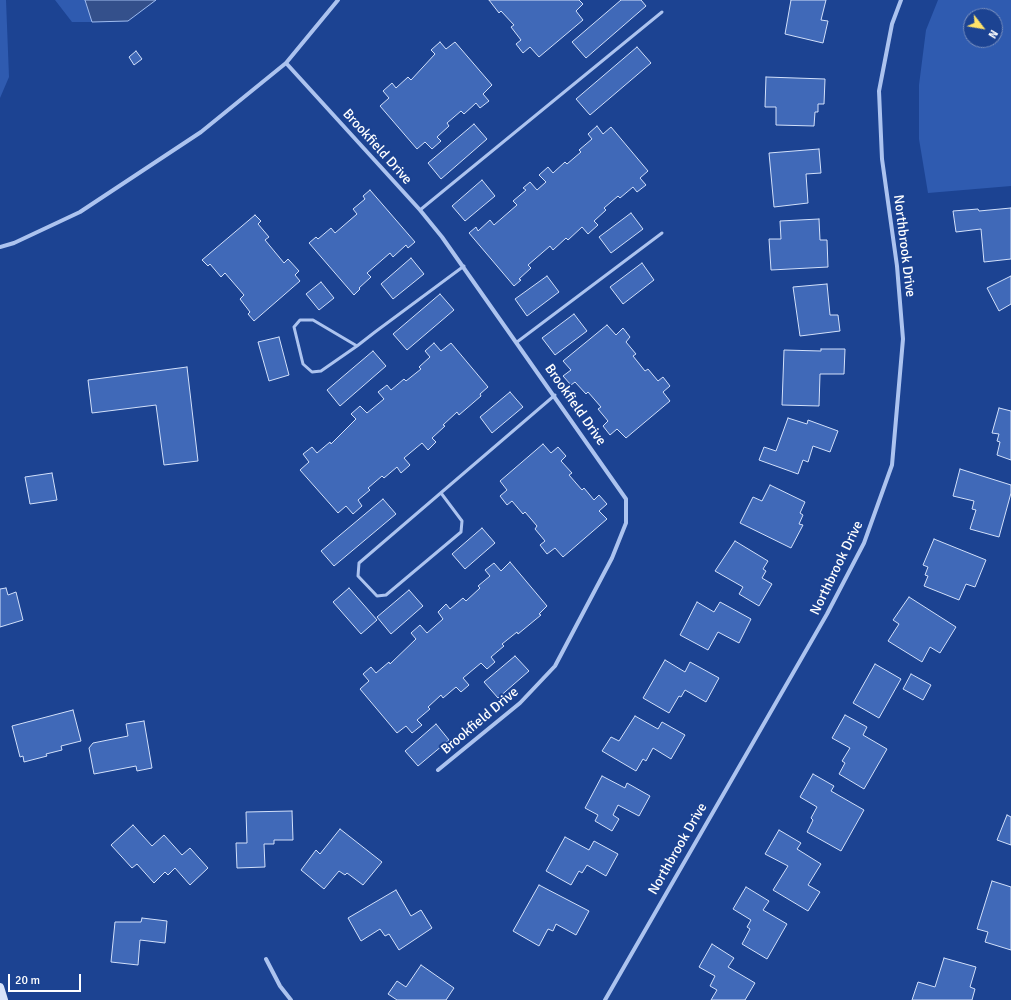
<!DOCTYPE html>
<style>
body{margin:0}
#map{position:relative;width:1011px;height:1000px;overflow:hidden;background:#1c4392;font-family:Signika,sans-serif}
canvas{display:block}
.north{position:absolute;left:963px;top:8px;width:40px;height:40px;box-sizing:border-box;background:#1c4392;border:1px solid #778ebe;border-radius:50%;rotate:121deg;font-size:11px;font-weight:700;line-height:16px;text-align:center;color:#fff}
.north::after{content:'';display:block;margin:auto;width:14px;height:18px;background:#ffe36a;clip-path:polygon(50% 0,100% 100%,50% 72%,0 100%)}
.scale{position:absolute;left:8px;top:974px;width:73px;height:18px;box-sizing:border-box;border:2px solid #fff;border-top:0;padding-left:5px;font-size:12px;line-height:14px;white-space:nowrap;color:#fff;-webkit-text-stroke:3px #1c4392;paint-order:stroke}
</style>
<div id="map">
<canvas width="1011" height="1000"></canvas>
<div class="north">N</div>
<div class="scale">20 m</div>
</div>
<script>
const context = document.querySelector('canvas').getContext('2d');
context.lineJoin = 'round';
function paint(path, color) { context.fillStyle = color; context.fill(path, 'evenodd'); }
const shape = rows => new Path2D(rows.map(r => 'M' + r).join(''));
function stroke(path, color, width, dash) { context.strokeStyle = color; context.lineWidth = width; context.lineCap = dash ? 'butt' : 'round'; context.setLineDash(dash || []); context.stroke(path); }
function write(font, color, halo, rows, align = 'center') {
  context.font = font + ' Signika,sans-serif'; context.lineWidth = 4; context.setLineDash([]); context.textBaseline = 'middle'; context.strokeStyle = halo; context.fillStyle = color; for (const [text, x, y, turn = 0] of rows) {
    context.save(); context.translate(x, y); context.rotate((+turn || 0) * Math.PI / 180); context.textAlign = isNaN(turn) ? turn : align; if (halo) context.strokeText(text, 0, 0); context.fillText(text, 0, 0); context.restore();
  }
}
paint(shape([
 [0,0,6,0,9,77,0,98],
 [55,0,85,0,92,22,72,22],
 [938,0,1011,0,1011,186,928,193,919,139,919,85,926,30],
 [971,16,995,16,995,40,971,40]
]), '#2f5bb0');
const water = shape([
 [85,0,156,0,128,21,92,22,85,0]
]);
paint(water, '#34508b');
stroke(water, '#9fbcf0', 1);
const building = shape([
 [489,0,579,0,583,4,576,11,583,20,539,57,530,47,523,53,516,44,521,40,511,27,514,25,501,11,499,13,489,0],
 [621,0,641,0,646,6,586,58,572,42,621,0],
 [791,0,826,0,821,20,828,21,823,43,785,34,791,0],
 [440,42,446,49,455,42,492,85,483,94,489,101,480,108,476,103,464,114,461,111,447,123,449,126,437,137,441,141,432,149,425,142,417,149,380,106,389,98,383,91,392,83,396,88,408,77,411,80,435,54,431,50,440,42],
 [637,47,651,63,590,115,576,99,637,47],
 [136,51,142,59,134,65,129,57,136,51],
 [766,77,825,79,824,104,818,104,818,112,815,112,814,126,776,125,776,107,765,107,766,77],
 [474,124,487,139,441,179,428,163,474,124],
 [597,126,603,134,611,127,648,171,640,178,646,185,637,192,633,187,620,198,618,196,604,208,606,210,594,221,598,225,588,234,582,227,568,240,566,238,553,250,550,246,528,265,531,268,519,279,521,280,514,286,469,233,476,227,478,231,490,220,494,225,517,205,513,201,526,190,523,188,530,182,537,190,546,182,539,175,548,167,553,173,565,162,567,164,581,152,579,150,592,139,588,134,597,126],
 [819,149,821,173,806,174,808,203,774,207,769,153,819,149],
 [482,180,495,196,465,221,452,206,482,180],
 [370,190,415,242,408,248,406,245,393,257,390,253,367,273,371,277,359,288,360,289,354,295,309,243,316,237,318,239,331,228,335,233,357,214,353,209,365,199,363,196,370,190],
 [1011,208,1011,259,984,262,981,229,956,232,953,211,978,209,979,211,1011,208],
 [631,213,643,229,611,253,599,237,631,213],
 [255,215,261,221,258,224,269,237,265,240,284,263,288,259,299,271,295,275,300,281,254,321,248,314,250,312,240,299,244,295,225,273,221,277,210,264,208,266,202,260,255,215],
 [819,219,820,240,827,240,828,267,771,270,769,239,781,239,780,221,819,219],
 [411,258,424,274,393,299,381,284,411,258],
 [642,263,654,280,623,304,610,287,642,263],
 [547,276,559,292,527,316,515,299,547,276],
 [1011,276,1011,304,999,311,987,288,1011,276],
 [321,282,334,298,319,310,306,294,321,282],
 [827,284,830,315,838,315,840,331,800,336,793,287,827,284],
 [440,294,454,310,407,350,393,334,440,294],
 [574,314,587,331,555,355,542,338,574,314],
 [607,325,616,335,623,328,630,337,626,342,636,354,633,356,645,371,648,369,658,381,663,377,670,386,663,392,670,401,626,438,617,429,610,435,603,426,608,421,598,409,601,407,588,392,586,394,575,382,571,385,563,376,571,370,563,361,607,325],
 [279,337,289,375,269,381,258,342,279,337],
 [434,343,441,351,451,343,488,387,480,394,481,396,459,415,457,412,443,425,445,426,432,438,436,442,428,450,422,443,404,458,410,465,401,473,397,467,384,478,382,476,368,488,370,490,358,500,362,506,353,514,346,506,338,513,300,470,309,462,303,454,312,447,317,453,330,442,331,444,356,419,351,414,360,406,367,413,384,399,378,392,387,385,391,390,404,379,406,381,421,369,419,367,430,357,425,351,434,343],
 [821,349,845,349,844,374,820,374,819,406,782,405,784,350,821,351,821,349],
 [373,351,386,366,340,406,327,390,373,351],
 [187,367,198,461,164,465,156,405,92,413,88,380,187,367],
 [510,392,523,407,492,433,480,417,510,392],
 [999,408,1011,411,1011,460,997,455,1000,442,997,441,999,434,992,433,999,408],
 [788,418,807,424,808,420,838,431,830,452,813,446,808,462,803,460,798,474,759,460,764,447,776,451,788,418],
 [543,444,551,453,558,447,566,456,561,461,572,473,569,475,582,490,584,488,594,500,599,495,607,504,599,511,607,519,563,557,555,548,547,554,540,545,545,541,535,529,537,526,525,512,523,514,512,501,507,505,500,496,507,490,500,481,543,444],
 [960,469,1011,485,1011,493,999,537,970,529,976,510,972,509,974,501,953,496,960,469],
 [52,473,57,500,30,504,25,477,52,473],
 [770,485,805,502,800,513,803,515,799,524,803,525,791,548,740,523,753,497,762,501,770,485],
 [383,499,396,514,334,566,321,551,383,499],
 [482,528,495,543,465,569,452,554,482,528],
 [934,539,986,560,975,587,966,584,959,600,924,586,928,576,925,575,928,567,923,565,934,539],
 [735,541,768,561,763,569,766,571,762,578,772,584,759,606,739,594,743,587,715,571,735,541],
 [510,562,547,606,539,614,541,615,518,634,517,632,502,644,504,646,491,657,495,662,487,669,481,663,463,678,469,685,461,692,456,687,443,698,441,695,428,707,430,709,417,720,422,725,412,733,406,726,397,733,360,689,369,681,363,674,371,667,376,673,389,662,390,664,416,639,411,633,420,625,427,633,443,619,438,612,446,604,450,609,463,598,466,601,480,588,478,586,490,576,485,570,494,563,501,571,510,562],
 [6,588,8,595,16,592,23,620,0,627,0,589,6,588],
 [349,588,377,620,361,634,333,602,349,588],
 [409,590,423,606,391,634,377,617,409,590],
 [909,597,956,627,940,653,930,647,922,662,888,641,899,624,893,620,909,597],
 [697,602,714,612,720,602,751,619,739,643,718,632,708,650,680,635,697,602],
 [515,656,529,671,498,698,484,682,515,656],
 [665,660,685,672,690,662,719,678,706,702,685,690,681,697,679,696,669,713,643,698,665,660],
 [875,664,901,679,879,718,853,703,875,664],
 [911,674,931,685,923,700,903,689,911,674],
 [73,710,81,741,61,746,62,750,46,754,47,756,24,762,23,756,20,757,12,726,73,710],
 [845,715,867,727,863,735,887,749,864,789,839,774,845,763,842,761,850,748,832,738,845,715],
 [635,716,658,729,662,722,685,735,671,759,653,748,646,761,643,759,636,771,602,751,611,737,619,741,635,716],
 [144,721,152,768,137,771,136,766,94,774,89,748,93,743,128,736,126,724,144,721],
 [436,724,449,740,418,766,405,751,436,724],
 [813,774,834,786,831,791,864,810,841,851,807,832,813,820,811,818,817,807,800,797,813,774],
 [602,776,625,788,627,783,650,796,639,816,618,805,613,815,619,819,612,831,595,821,598,815,585,808,602,776],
 [292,811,293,840,274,840,274,844,264,844,265,867,237,868,236,843,247,843,246,812,292,811],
 [1007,815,1011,817,1011,845,997,840,1007,815],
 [133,825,152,846,164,835,182,855,190,848,208,868,190,885,175,868,168,875,165,872,154,883,137,864,132,868,111,845,133,825],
 [340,829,382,862,363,885,347,873,345,875,339,871,324,889,301,870,316,850,320,854,340,829],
 [779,830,801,843,797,849,821,864,808,885,820,892,808,911,773,890,788,866,765,854,779,830],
 [565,837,589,850,594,841,618,854,606,876,587,865,582,873,579,871,571,885,546,871,565,837],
 [992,881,1011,887,1011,950,985,942,988,932,977,929,992,881],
 [539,885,589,911,576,935,556,924,553,931,548,929,539,946,513,931,539,885],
 [746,887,769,901,763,910,787,924,767,959,742,944,750,929,747,927,751,920,733,909,746,887],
 [396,890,411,916,421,910,432,928,399,950,389,934,385,936,380,929,361,941,348,918,396,890],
 [142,918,167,921,165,943,140,940,138,965,111,962,115,922,141,922,142,918],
 [712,944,734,958,728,967,755,983,745,1000,711,1000,717,990,710,986,715,976,699,967,712,944],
 [944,958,976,967,970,987,975,989,972,1000,912,1000,918,982,935,987,944,958],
 [421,965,454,988,446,1000,397,1000,388,994,397,981,406,987,421,965]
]);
paint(building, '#4069b8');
stroke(building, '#d2e0fa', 1);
stroke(shape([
 [420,210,662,12],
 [517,342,662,233],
 [357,346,313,320,300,320,294,327,303,364,312,372,321,371,357,346,375,332,464,266],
 [441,493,462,521,461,532,386,595,377,596,358,576,359,563,555,395]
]), '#acc3ef', 3);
stroke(shape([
 [286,63,420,210,442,237,626,499,626,523,612,558,555,666,520,703,438,770],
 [0,247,14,243,80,212,201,132,286,63,338,0],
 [266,959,280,986,291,1000],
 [605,1000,827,614,864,543,892,465,903,339,897,266,882,159,879,91,892,24,901,0]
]), '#acc3ef', 4);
stroke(shape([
 [0,987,4,1000]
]), '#d9e4fa', 8);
write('14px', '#fff', '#1c4392', [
 ["Brookfield Drive",377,147,48],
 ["Northbrook Drive",904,246,83],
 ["Brookfield Drive",575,405,55],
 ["Northbrook Drive",837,568,-64],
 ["Brookfield Drive",480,721,-40],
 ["Northbrook Drive",678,849,-60]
]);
</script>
